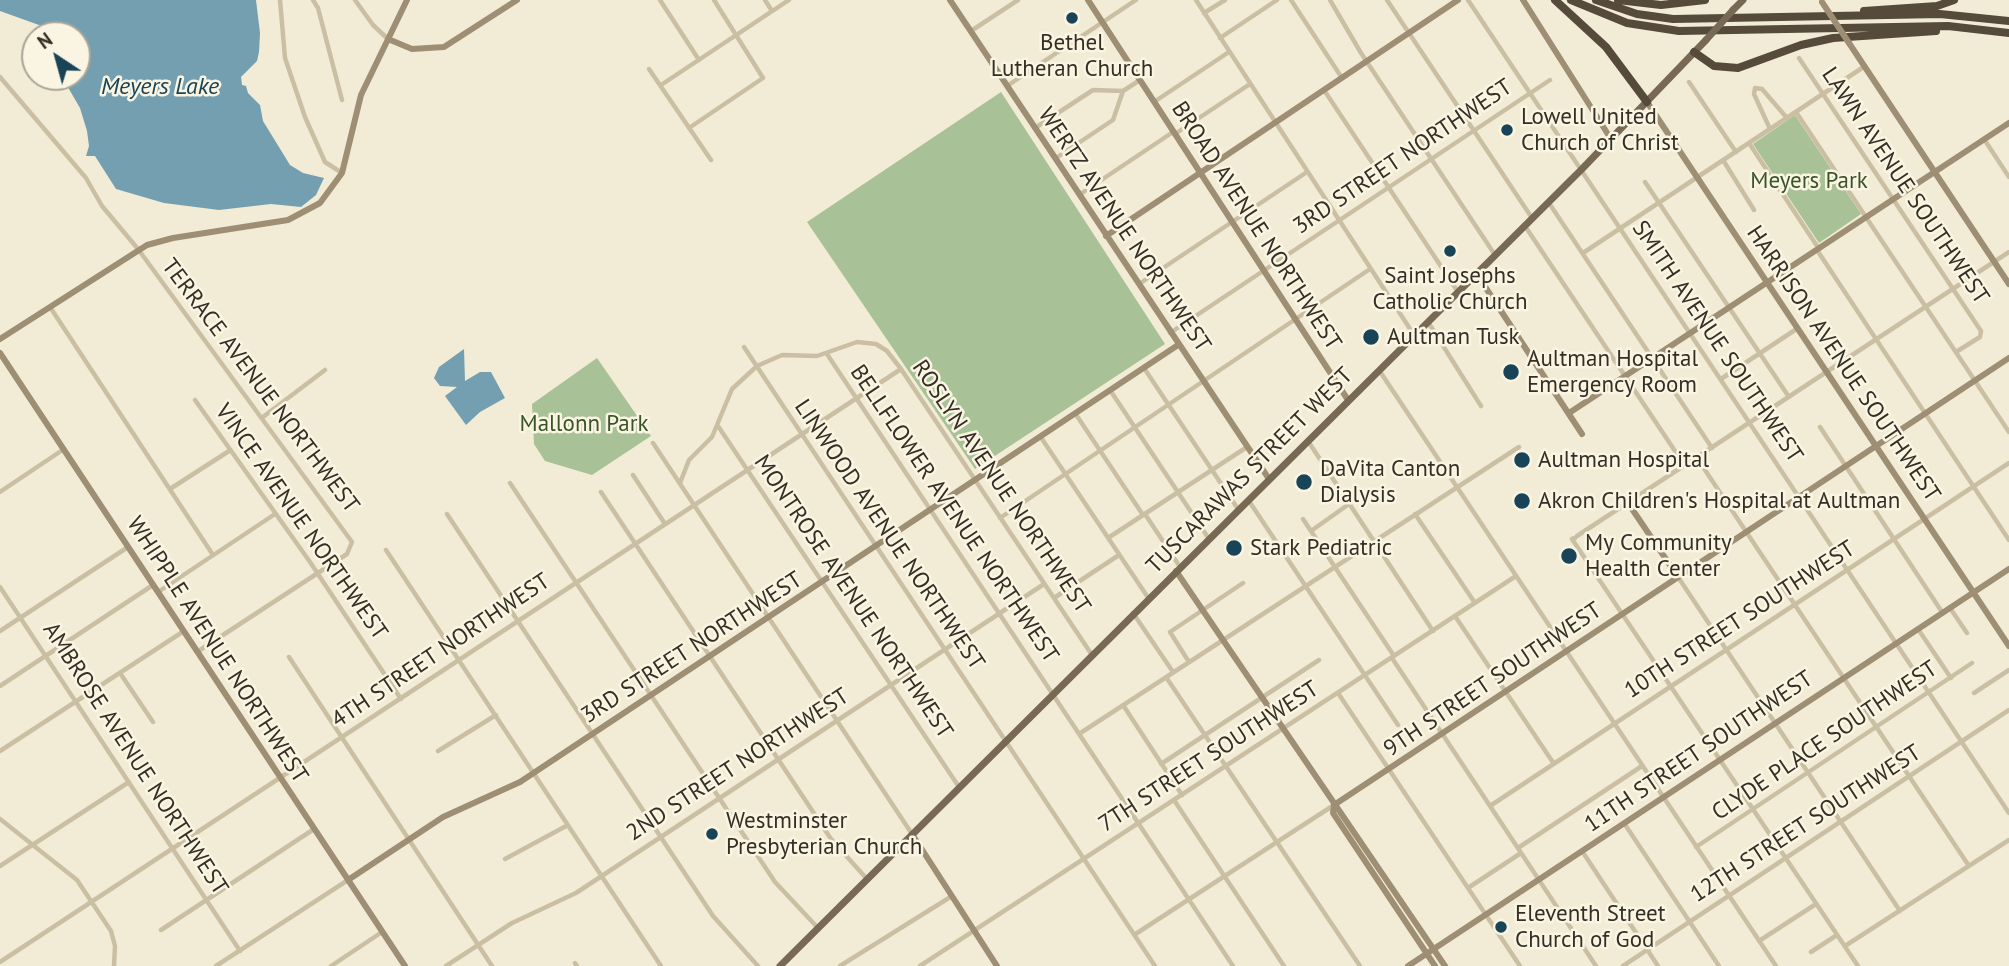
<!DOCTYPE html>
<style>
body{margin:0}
#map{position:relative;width:2009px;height:966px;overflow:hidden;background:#f2ecd6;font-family:"PT Sans",sans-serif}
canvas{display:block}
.north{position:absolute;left:21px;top:21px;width:70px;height:70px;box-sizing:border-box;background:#faf5e3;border:2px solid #aba597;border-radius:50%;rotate:324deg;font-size:19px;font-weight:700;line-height:28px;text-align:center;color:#352e25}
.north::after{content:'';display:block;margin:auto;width:24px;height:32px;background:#194458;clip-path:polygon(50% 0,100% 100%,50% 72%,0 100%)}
</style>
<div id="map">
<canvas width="2009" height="966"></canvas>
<div class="north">N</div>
</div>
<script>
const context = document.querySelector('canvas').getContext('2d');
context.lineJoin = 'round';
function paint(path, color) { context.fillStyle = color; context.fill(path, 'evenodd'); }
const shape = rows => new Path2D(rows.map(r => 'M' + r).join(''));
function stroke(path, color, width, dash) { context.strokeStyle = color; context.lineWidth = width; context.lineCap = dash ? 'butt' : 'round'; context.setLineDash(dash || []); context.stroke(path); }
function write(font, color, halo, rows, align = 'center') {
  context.font = font + ' "PT Sans",sans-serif'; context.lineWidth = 5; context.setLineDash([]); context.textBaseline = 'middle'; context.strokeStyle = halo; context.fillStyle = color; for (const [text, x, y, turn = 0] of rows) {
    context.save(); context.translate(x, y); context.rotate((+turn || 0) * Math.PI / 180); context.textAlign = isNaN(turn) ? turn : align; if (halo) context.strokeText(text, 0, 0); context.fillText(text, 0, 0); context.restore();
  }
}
paint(shape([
 [1001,92,1165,344,975,469,807,222],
 [1795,115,1861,214,1819,243,1753,144],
 [597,358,651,436,592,475,545,461,534,444,532,404]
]), '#a8c196');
paint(shape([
 [0,0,256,0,260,33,259,52,257,61,241,77,242,85,246,86,248,93,260,105,263,121,290,165,303,173,324,178,316,195,301,207,271,204,219,210,164,203,116,189,95,156,86,156,89,146,87,131,80,108,62,77,77,77,77,35,53,35,39,25,0,11],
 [464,349,465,381,480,372,491,372,505,398,480,412,466,425,445,396,457,387,440,386,434,378,439,367]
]), '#749fb0');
stroke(shape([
 [280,0,285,58,305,117,325,162,342,173],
 [313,0,318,8,342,100],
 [355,0,373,25,388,39],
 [660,0,699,60],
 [765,0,772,11],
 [1196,0,1414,335],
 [1291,0,1342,78],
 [1330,0,1361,53,1495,255],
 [1387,0,1532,218],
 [1468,0,2009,813],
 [1204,13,1225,0],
 [971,31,1018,0],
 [1220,38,1277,0],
 [1799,58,1981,331,1980,337,1956,352],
 [649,69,711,160],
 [0,77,86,178,102,206,138,249,352,542,347,554,197,652],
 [1689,82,1736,152],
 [661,85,789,0],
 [1007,86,1136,0],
 [1324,90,1458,292],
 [1154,102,1229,52],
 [1796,112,2009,432],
 [689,128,763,78,714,0],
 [1035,128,1093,90,1123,91,1140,80],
 [1770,129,1754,94,1755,88,1762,89,1787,118],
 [1175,134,1250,84],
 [1984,139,2009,177],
 [1749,143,1819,249],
 [1056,158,1113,120,1123,91],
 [1723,160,1754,210],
 [1645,182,1789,397],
 [1079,195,1173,132],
 [1549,203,1712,448],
 [1525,226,1685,466],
 [1817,250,2009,540],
 [1583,253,1865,66],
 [1139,284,1307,172],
 [50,307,213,555],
 [1428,322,1481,406],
 [1170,333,1550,80],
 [744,347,1155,966],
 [827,354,1233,966],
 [1144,368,1238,509],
 [1379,370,1776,966],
 [1721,379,1798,328],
 [1110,390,1209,539],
 [195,400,310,562,401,699],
 [1075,413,1143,515],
 [263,417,325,370],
 [718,426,959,787],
 [1820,427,1942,612],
 [1040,436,1149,599],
 [1308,441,1433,631],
 [653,443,912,834],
 [1697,458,1969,866],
 [633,475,665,524],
 [510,483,775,882,818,928],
 [680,483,689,460,712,437,732,389,757,366,782,355,817,356,857,342,876,344,887,351,901,369,1092,655],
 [170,489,229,451],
 [0,492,64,449],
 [601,492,831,839,867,879],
 [1249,501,1398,725],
 [447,514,713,916,758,966],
 [1145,514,1180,567],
 [1415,514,1475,603],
 [1000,518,1370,269],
 [1303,519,1394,656],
 [1311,531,1349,504],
 [1577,536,2009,252],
 [1108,538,1247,447],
 [1575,538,1572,539,1858,966],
 [386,550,661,966],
 [1678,577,1900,911],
 [0,587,240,951],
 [158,592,275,514],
 [1054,598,1119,555],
 [1950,608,1967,633],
 [1133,613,1173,672],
 [1455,616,1554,764],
 [1918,629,1951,678],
 [0,631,128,547],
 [289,657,492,966],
 [1392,658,1596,966],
 [1189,662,1170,632,1243,583],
 [120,673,153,722],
 [1166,677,1360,966],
 [0,686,153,585],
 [1338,693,1520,966],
 [1974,693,2009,670],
 [1123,705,1182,795],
 [1079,734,1519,447],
 [0,751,184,631],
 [438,751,496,715],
 [1161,764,1319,660],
 [1174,800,1284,966],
 [1490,806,2009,463],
 [0,819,77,880,111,931,115,946,114,966],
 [1624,823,1719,966],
 [1696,847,1972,663],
 [1518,848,1642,766],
 [1582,851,1658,966],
 [505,859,568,825],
 [0,866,129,782],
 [1468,888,1521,853],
 [161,930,314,829],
 [1134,935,1334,805],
 [1759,941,1816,904],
 [1845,946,2009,840],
 [1811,952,1837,935],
 [0,962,901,369],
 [575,963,577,966],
 [216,966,348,880],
 [331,966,382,932],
 [446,966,512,923,576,893,1044,584],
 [840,966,952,896],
 [920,966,1516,576],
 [1623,966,2009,710]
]), '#cabfa2', 4.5);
stroke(shape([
 [950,0,1269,479],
 [1088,0,1348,400],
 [1523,0,1611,139],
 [388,39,412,49,444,47,517,0],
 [1849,43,2009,284],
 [1647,102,2009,646],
 [1106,236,1458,0],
 [1476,273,1582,434],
 [0,339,147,245,173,238,288,220,320,203,342,173,361,95,407,0],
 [0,353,405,966],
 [1569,413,2009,123],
 [1628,503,1678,577],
 [1176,571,1445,966],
 [1334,805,2009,358],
 [1334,805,1333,813,1435,966],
 [912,834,997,966],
 [348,880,443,817,520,782,1178,345],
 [1408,966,2009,569]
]), '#9e8e74', 6);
stroke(shape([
 [1733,10,1743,0],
 [780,966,1581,170,1706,40]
]), '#786955', 7);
stroke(shape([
 [1555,0,1606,47,1647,102],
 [1571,0,1627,23,1679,31,1948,26,2009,33],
 [1596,0,1637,14,1673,19,1940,14,2009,21],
 [1618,0,1661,5,1705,0],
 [1864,11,1937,6,1954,0],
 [1694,52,1714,66,1738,68,1801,45,1833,38,1936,31]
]), '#564a3b', 8);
stroke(shape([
 [1822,2,1849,43]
]), '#9e8e74', 6);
stroke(shape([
 [1706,40,1733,10]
]), '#786955', 7);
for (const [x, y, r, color] of [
 [1072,18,7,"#194458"],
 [1507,130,7,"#194458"],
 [1450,251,7,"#194458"],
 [1371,337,9,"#194458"],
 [1511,372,9,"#194458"],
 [1522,460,9,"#194458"],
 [1304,482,9,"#194458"],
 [1522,501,9,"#194458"],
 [1234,548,9,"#194458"],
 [1569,556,9,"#194458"],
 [712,834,7,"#194458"],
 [1501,927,7,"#194458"]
]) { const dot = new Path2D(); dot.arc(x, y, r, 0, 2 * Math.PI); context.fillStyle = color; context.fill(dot); stroke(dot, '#faf5e3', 2.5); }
write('23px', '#352e25', '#faf5e3', [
 ["Bethel",1072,43,"center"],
 ["Lutheran Church",1072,69,"center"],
 ["Lowell United",1521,117],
 ["Church of Christ",1521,143],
 ["Saint Josephs",1450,276,"center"],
 ["Catholic Church",1450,302,"center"],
 ["Aultman Tusk",1387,337],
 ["Aultman Hospital",1527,359],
 ["Emergency Room",1527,385],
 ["Aultman Hospital",1538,460],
 ["DaVita Canton",1320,469],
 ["Dialysis",1320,495],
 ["Akron Children's Hospital at Aultman",1538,501],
 ["My Community",1585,543],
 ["Health Center",1585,569],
 ["Stark Pediatric",1250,548],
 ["Westminster",726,821],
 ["Presbyterian Church",726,847],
 ["Eleventh Street",1515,914],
 ["Church of God",1515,940]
], 'left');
write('23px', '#352e25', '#faf5e3', [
 ["3RD STREET NORTHWEST",1403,157,-34],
 ["LAWN AVENUE SOUTHWEST",1905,186,56],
 ["BROAD AVENUE NORTHWEST",1256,226,57],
 ["WERTZ AVENUE NORTHWEST",1124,230,56],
 ["SMITH AVENUE SOUTHWEST",1717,342,56],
 ["HARRISON AVENUE SOUTHWEST",1843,364,56],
 ["TERRACE AVENUE NORTHWEST",260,386,53],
 ["TUSCARAWAS STREET WEST",1250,471,-45],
 ["ROSLYN AVENUE NORTHWEST",1001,487,56],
 ["BELLFLOWER AVENUE NORTHWEST",954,514,56],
 ["VINCE AVENUE NORTHWEST",301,522,55],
 ["LINWOOD AVENUE NORTHWEST",889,535,56],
 ["MONTROSE AVENUE NORTHWEST",853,597,56],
 ["10TH STREET SOUTHWEST",1740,620,-33],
 ["3RD STREET NORTHWEST",692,648,-33],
 ["WHIPPLE AVENUE NORTHWEST",217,650,57],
 ["4TH STREET NORTHWEST",441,651,-34],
 ["9TH STREET SOUTHWEST",1493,680,-34],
 ["CLYDE PLACE SOUTHWEST",1825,741,-34],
 ["11TH STREET SOUTHWEST",1699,752,-34],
 ["7TH STREET SOUTHWEST",1209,757,-33],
 ["AMBROSE AVENUE NORTHWEST",135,759,57],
 ["2ND STREET NORTHWEST",738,765,-33],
 ["12TH STREET SOUTHWEST",1806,824,-33]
]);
write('23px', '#395427', '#faf5e3', [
 ["Meyers Park",1809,181],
 ["Mallonn Park",584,424]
]);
write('italic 24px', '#194458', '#faf5e3', [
 ["Meyers Lake",160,87]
]);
</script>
